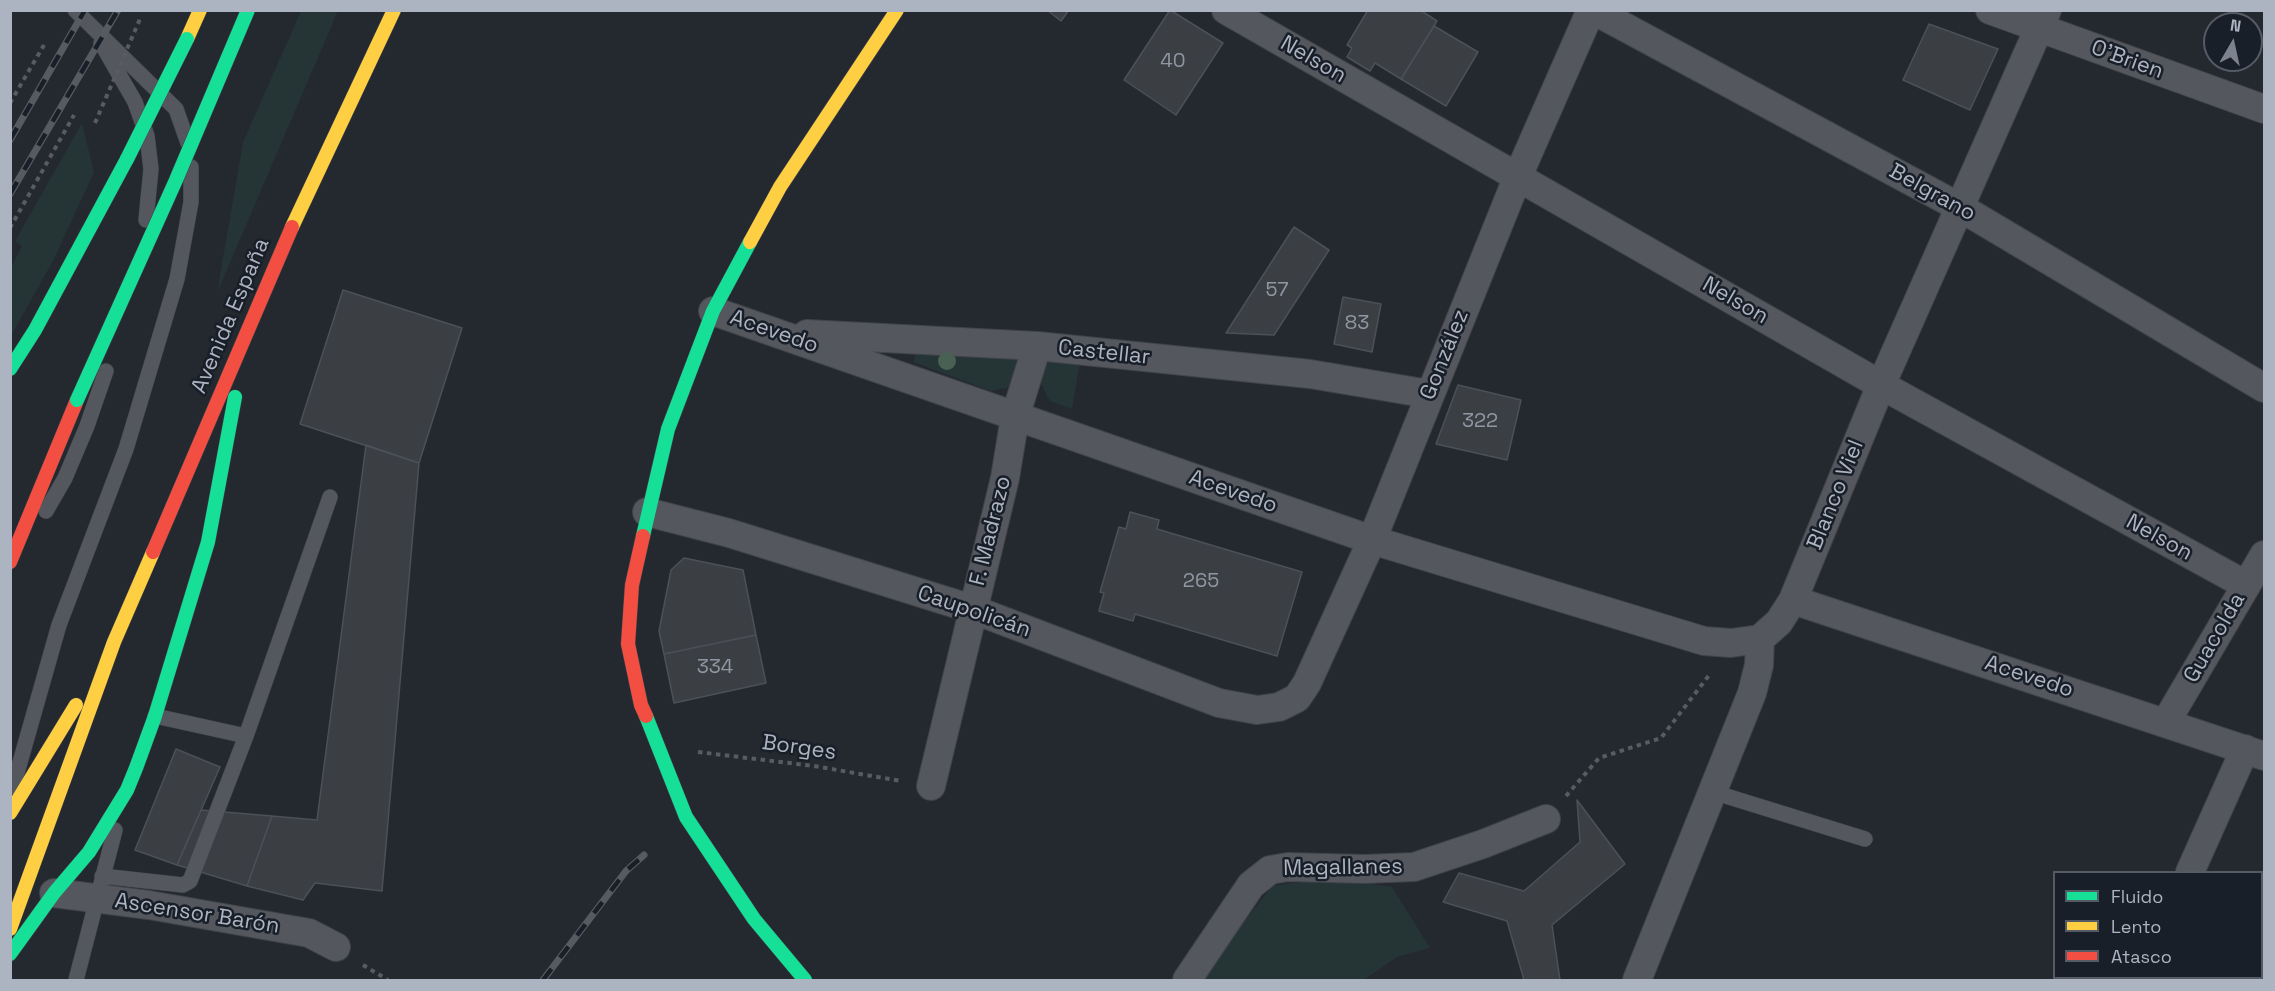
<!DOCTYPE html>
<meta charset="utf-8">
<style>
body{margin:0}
#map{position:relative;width:2275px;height:991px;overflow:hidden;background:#24292f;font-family:"Space Grotesk",sans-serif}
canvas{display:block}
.frame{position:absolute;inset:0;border:12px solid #adb4c1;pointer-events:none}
.legend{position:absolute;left:2053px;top:871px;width:210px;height:108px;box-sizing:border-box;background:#191f28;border:2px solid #545b65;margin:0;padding:8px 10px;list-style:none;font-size:18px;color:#adb4c1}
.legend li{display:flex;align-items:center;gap:12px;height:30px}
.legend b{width:30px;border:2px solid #545b65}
.north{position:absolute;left:2203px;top:12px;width:60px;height:60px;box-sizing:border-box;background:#191f28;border:2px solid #545b65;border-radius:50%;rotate:9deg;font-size:16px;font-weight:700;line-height:24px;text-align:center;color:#adb4c1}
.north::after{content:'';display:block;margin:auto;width:21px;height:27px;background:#7d838e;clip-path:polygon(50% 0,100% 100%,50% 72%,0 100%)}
</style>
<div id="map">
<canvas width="2275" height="991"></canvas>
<div class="frame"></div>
<ul class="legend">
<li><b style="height:8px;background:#16e098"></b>Fluido</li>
<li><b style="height:8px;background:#ffcf43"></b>Lento</li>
<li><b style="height:8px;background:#f24e42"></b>Atasco</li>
</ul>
<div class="north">N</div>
</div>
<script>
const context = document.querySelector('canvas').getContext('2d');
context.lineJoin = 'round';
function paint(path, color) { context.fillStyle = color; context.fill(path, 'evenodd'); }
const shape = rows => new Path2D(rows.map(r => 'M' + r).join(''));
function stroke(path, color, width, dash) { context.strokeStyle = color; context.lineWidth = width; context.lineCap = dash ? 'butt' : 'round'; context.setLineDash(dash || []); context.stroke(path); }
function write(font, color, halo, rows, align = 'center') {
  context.font = font + ' "Space Grotesk",sans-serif'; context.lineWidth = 5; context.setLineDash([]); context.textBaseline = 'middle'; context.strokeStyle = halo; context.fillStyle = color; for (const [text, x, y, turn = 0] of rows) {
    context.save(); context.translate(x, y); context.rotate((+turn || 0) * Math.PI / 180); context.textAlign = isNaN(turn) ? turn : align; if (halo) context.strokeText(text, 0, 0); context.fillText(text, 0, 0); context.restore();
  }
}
paint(shape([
 [301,11,338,11,217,293,243,142],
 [82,123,94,172,54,259,11,336,11,268,22,246,15,241],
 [919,346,1002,350,1020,362,1015,386,991,391,913,362],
 [1058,358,1080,363,1072,409,1050,401,1040,382,1043,366],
 [1329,878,1392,887,1430,948,1397,957,1364,980,1198,980,1272,886]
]), '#253435');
const building = shape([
 [1047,10,1069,10,1061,21,1047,10],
 [1170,10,1223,43,1176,115,1124,80,1170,10],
 [1368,10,1420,10,1437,21,1401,79,1375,63,1370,71,1347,57,1352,48,1347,45,1368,10],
 [1929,24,1998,49,1970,110,1903,80,1929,24],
 [1434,26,1478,52,1446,106,1401,79,1434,26],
 [1294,227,1329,250,1274,335,1226,333,1294,227],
 [343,290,462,328,419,463,300,424,343,290],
 [1343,297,1381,304,1372,352,1334,344,1343,297],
 [1458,385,1521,400,1507,460,1436,444,1458,385],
 [366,445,419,463,382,891,315,883,303,900,247,886,272,816,317,820,366,445],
 [1130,512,1159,520,1157,529,1302,572,1277,656,1135,614,1133,621,1099,611,1104,593,1100,592,1119,527,1126,529,1130,512],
 [684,558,743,570,756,635,664,654,659,631,671,570,684,558],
 [756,635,766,683,674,703,664,654,756,635],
 [176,749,220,767,177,865,135,850,176,749],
 [1577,800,1625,864,1552,925,1560,980,1524,980,1507,921,1443,902,1459,873,1524,891,1580,842,1577,800],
 [201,810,272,816,247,886,177,865,201,810]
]);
paint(building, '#3b3f44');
stroke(building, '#4c5057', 1.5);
const lane = shape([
 [75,10,176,109,188,143],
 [101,43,135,102,147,136,151,169,146,220],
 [46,511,65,478,87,426,106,371],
 [246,736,330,497],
 [13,787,59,625,126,449,177,279,191,202,191,167],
 [1713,792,1865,839],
 [102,876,183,885,190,881,246,736,155,716],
 [76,980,115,830]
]);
const street = shape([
 [1226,10,1881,385,2246,585],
 [1593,10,1961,208,2264,388],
 [1990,10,2264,109],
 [713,311,1372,540,1704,641,1731,643,1760,639],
 [807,334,1037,346,1310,374,1429,394],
 [647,512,729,533,972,609,1219,703,1257,710,1279,707,1297,698,1307,683,1372,540,1518,176,1591,10],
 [1793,600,2264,756],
 [2166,722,2264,555],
 [931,786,1005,478,1015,417,1037,346],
 [2190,872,2245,749],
 [54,893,149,905,309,933,336,947],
 [1187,980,1251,885,1270,870,1288,867,1365,869,1414,867,1483,844,1546,819],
 [1637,980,1752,693,1759,665,1760,639,1779,622,1793,600,1881,385,2047,10],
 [2141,980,2143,978]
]);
const fast = shape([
 [10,369,35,330,127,159],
 [643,536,668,429,713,311,750,242],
 [646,716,686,817,754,919,805,980],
 [10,954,54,893,89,852,127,790,136,768,155,716,208,542,235,397]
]);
const slow = shape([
 [187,39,200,10],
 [292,227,394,10],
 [750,242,780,187,897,10],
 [10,813,76,705],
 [10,929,114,642,153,552]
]);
const jam = shape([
 [643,536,632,585,628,644,641,705,646,716],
 [153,552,292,227],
 [10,562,77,400]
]);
stroke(lane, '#404348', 16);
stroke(street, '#404348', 30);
stroke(fast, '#404348', 15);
stroke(slow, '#404348', 15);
stroke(jam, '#404348', 15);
stroke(shape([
 [10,103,44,45],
 [10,228,74,115],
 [698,752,814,766,901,781],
 [1566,796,1599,758,1661,738,1710,674],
 [363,965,388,980]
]), '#585c61', 4, [4.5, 4.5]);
stroke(lane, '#54575d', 15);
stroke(street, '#54575d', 28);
stroke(fast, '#16e098', 14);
stroke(slow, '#ffcf43', 14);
stroke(jam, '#f24e42', 14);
const rail = shape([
 [10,140,85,10],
 [10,194,118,10],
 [543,980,626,871,644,855]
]);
stroke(rail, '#575b61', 7);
stroke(rail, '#191f28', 4.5, [14]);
const fastBridge = shape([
 [127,159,187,39],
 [77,400,176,180,248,10]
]);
stroke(fastBridge, '#41454c', 15, []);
stroke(shape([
 [95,123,140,19]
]), '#585c61', 4, [4.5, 4.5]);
stroke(fastBridge, '#16e098', 14);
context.fillStyle = '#496153';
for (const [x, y] of [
 [947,361]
]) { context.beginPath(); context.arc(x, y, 9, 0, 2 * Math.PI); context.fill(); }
write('20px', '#9097a2', null, [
 ["40",1173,62],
 ["57",1277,291],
 ["83",1357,324],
 ["322",1480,422],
 ["265",1201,582],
 ["334",715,668]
]);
write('22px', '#adb4c1', '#191f28', [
 ["Nelson",1313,60,30],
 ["O'Brien",2127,60,20],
 ["Belgrano",1932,193,29],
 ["Nelson",1735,301,30],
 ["Avenida España",231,316,-67],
 ["Acevedo",774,332,19],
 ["Castellar",1104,353,6],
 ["González",1445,355,-68],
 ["Acevedo",1233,492,19],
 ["Blanco Viel",1836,495,-68],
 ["F. Madrazo",991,531,-76],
 ["Nelson",2159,538,29],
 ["Caupolicán",974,612,19],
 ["Guacolda",2215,638,-60],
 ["Acevedo",2029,677,18],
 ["Borges",799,748,8],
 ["Magallanes",1343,868,-1],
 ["Ascensor Barón",197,914,9]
]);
</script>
